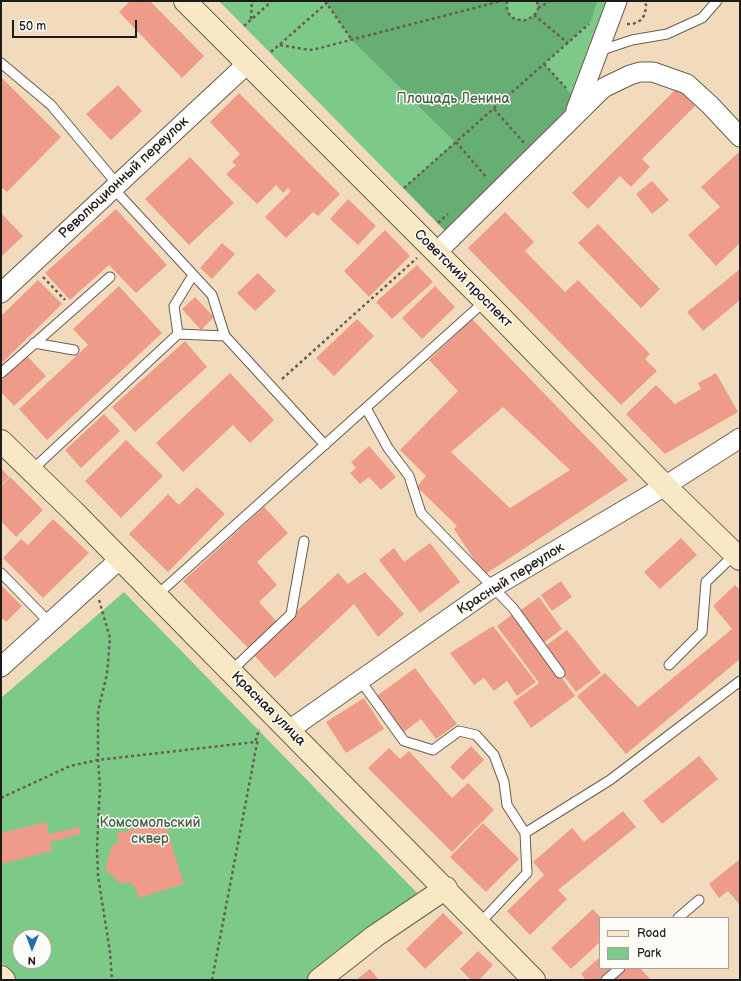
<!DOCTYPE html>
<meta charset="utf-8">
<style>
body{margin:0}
#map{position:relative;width:741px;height:981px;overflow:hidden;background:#f2dbbc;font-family:"Balsamiq Sans",sans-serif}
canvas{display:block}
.frame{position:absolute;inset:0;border:2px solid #1c1c1c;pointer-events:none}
.legend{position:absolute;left:599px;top:917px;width:130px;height:52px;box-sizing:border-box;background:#fdfcf7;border:1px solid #a3a29f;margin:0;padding:5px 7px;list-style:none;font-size:12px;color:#1c1c1c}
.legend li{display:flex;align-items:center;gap:8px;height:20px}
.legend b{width:20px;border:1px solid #a3a29f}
.north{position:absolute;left:12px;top:929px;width:40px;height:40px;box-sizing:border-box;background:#fdfcf7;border:1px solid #a3a29f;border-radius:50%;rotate:181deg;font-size:11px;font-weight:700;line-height:16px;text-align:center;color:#1c1c1c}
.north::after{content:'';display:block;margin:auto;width:14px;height:18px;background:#1f6fb2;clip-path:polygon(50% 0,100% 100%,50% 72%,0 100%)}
.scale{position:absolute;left:12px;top:20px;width:125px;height:18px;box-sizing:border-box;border:2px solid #1c1c1c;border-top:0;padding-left:5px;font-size:12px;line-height:14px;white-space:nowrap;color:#1c1c1c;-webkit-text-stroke:3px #fdfcf7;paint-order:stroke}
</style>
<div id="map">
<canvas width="741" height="981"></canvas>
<div class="frame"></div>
<ul class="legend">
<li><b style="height:5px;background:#f8e8c3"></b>Road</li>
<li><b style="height:11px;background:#7dca88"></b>Park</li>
</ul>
<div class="north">N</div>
<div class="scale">50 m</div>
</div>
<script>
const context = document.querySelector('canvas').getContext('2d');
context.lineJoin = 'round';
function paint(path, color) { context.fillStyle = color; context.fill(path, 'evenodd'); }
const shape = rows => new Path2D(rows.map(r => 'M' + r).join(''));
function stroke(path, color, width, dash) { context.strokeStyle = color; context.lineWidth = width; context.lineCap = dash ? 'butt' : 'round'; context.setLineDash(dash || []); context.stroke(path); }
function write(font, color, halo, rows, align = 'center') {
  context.font = font + ' "Balsamiq Sans",sans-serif'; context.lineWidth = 3; context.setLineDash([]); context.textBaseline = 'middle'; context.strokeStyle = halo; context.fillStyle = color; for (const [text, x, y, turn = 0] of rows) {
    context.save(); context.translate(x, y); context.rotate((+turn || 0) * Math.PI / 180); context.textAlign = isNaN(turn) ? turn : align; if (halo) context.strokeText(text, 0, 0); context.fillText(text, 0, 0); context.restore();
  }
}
paint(shape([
 [219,1,617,1,573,118,452,238],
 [124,592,418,894,308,980,17,980,1,962,1,698],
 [20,937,44,937,44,961,20,961]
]), '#7dca88');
paint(shape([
 [329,1,507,1,507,9,509,14,513,18,523,21,532,17,536,13,538,9,537,1,597,1,591,21,544,64,576,100,452,238,404,188,455,142,352,40,327,3]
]), '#66ae74');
paint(shape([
 [130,1,150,1,204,56,182,78,119,12],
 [1,77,61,137,7,192,1,187],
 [118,85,142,111,111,140,86,114],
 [677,88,695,106,642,159,650,167,631,187,620,176,588,209,572,193],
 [239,93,340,194,318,216,313,212,286,238,265,217,291,191,288,188,283,193,276,185,257,204,226,174,236,165,232,162,240,154,210,122],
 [740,151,740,243,716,266,688,235,720,207,701,187],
 [190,157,234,203,189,245,145,199],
 [652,181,669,200,652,214,636,194],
 [348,199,376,226,358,245,330,219],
 [116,209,167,265,136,293,109,265,70,300,45,273],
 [505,212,534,242,525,251,565,292,578,280,650,354,645,359,657,371,621,405,468,248],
 [1,213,23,236,1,257],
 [598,224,660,289,641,308,578,243],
 [385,230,410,256,369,297,344,271],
 [222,243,235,254,212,279,200,268],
 [417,265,433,282,392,319,376,302],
 [740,269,740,300,703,331,687,312],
 [258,273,276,291,255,311,237,293],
 [38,280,62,304,1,364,1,316],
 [119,286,162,333,47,440,19,409,88,345,73,329],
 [435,286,455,307,422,339,402,318],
 [195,297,214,317,201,330,182,309],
 [357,319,374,336,334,376,316,358],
 [472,319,628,480,484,575,454,529,457,526,417,487,426,476,400,450,458,391,429,360],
 [503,407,570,470,510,508,451,452],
 [185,341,207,367,135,432,112,407],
 [27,356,46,376,14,406,1,392,1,380],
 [230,373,274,420,250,443,233,425,183,472,156,443],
 [716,373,738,412,665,454,626,414,656,385,675,404,701,389,698,383],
 [104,414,120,431,81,468,65,450],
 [126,440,163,476,121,518,85,481],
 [369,446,396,477,381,490,369,477,360,484,350,473,356,468,351,462],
 [1,468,9,477,1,485],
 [10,477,43,510,16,537,1,521,1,486],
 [197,487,225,514,168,572,129,534,168,494,179,505],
 [264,507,288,533,257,562,277,585,259,602,277,622,248,648,183,581],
 [53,519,89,553,43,598,3,558,21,539,28,545],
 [681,538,697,555,660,589,644,572],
 [430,543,460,582,420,613,379,560,394,548,404,562],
 [365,572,404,614,378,637,354,604,275,678,252,653,338,573,348,584],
 [561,581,572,597,552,611,541,595],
 [1,585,22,606,6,622,1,617],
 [735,585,740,590,740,659,626,754,577,696,605,673,638,707,732,629,713,606],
 [539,597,562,629,542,644,518,612],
 [514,613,575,696,531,728,513,702,539,683,497,626],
 [493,626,536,682,517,696,507,681,494,691,484,678,474,685,450,653],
 [567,630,601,673,576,692,543,648],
 [415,668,457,724,436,739,421,719,404,732,377,696],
 [364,698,384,729,346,753,326,722],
 [471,746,484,760,463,780,450,767],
 [389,748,400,759,409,751,452,798,468,783,494,810,452,852,368,768],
 [699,756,718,779,662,824,643,801],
 [623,811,636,827,558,890,567,899,530,935,507,911,544,875,533,862,572,828,584,842],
 [164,820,184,884,139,898,135,887,129,882,121,884,105,869,112,845,119,843,116,834],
 [46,822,49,834,80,827,81,834,50,842,52,851,1,864,1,833],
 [483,823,519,859,486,892,450,857],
 [740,859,740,905,728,891,719,898,709,884],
 [593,909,600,917,600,942,571,969,551,948],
 [443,913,463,933,425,969,406,949],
 [478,951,493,965,479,980,471,980,460,969],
 [600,957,600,968,612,968,599,980,586,980,581,974],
 [626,968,640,968,651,980,612,980],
 [370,969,379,980,356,980]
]), '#ee9c89');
const lane = shape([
 [599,51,632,40,667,34,702,18,717,1],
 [1,63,51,105,117,184],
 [113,188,212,295,225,336,325,445],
 [178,334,174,306,193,275],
 [34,343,74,350],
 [1,373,110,277],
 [366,408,388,448,409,476,421,513,513,608,560,673],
 [32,470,178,334,225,336],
 [1,573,50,623],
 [156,596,485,301],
 [669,665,702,632,706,582,735,554],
 [231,671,291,614,304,541],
 [360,680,404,741,433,750,459,731,476,735,494,755,504,782,507,805,525,833],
 [678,918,699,900],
 [479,924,527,873,525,833,610,780,740,681],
 [606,980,620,968]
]);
const street = shape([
 [576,110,617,1],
 [437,252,599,92,605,87,630,75,640,72,653,72,687,84,710,105,740,137],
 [1,293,248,63],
 [1,667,120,559],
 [289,730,492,588,665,486,740,438]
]);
const secondary = shape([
 [185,1,485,301,665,486,740,559],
 [1,441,74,512,534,980],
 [1,977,4,980],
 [319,980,375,936,446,888]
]);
stroke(lane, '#675f54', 11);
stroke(street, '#675f54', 21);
stroke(secondary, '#675f54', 24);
stroke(shape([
 [325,1,352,40],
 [507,1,507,9,509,14,513,18,523,21,532,17,536,13,538,9,537,1],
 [538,8,550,1],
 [534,15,568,43],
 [251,19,252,1],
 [627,24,633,24,641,20,645,14,646,5,644,1],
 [244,26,272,1],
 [280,45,310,50,316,49,501,1],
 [271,52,329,1],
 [544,64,566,88],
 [494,109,524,143],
 [456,142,487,178],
 [404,188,589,24],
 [438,223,448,214],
 [43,277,65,300],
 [282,379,417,258],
 [99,600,110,638,107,674,98,711,98,760,100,787,97,848,98,876,110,952,112,980],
 [1,798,70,766,98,760,255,742,259,730,260,730],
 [212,980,258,738]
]), '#675f54', 2.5, [3, 3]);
stroke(lane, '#fff', 9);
stroke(street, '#fff', 19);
stroke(secondary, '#f8e8c3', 22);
write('14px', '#436247', '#fdfcf7', [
 ["Площадь Ленина",453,99],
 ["Комсомольский",150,823],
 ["сквер",150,839]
]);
write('14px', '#1c1c1c', '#fdfcf7', [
 ["Революционный переулок",124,178,-43],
 ["Советский проспект",463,279,45],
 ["Красный переулок",511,579,-32],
 ["Красная улица",268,709,45]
]);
</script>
